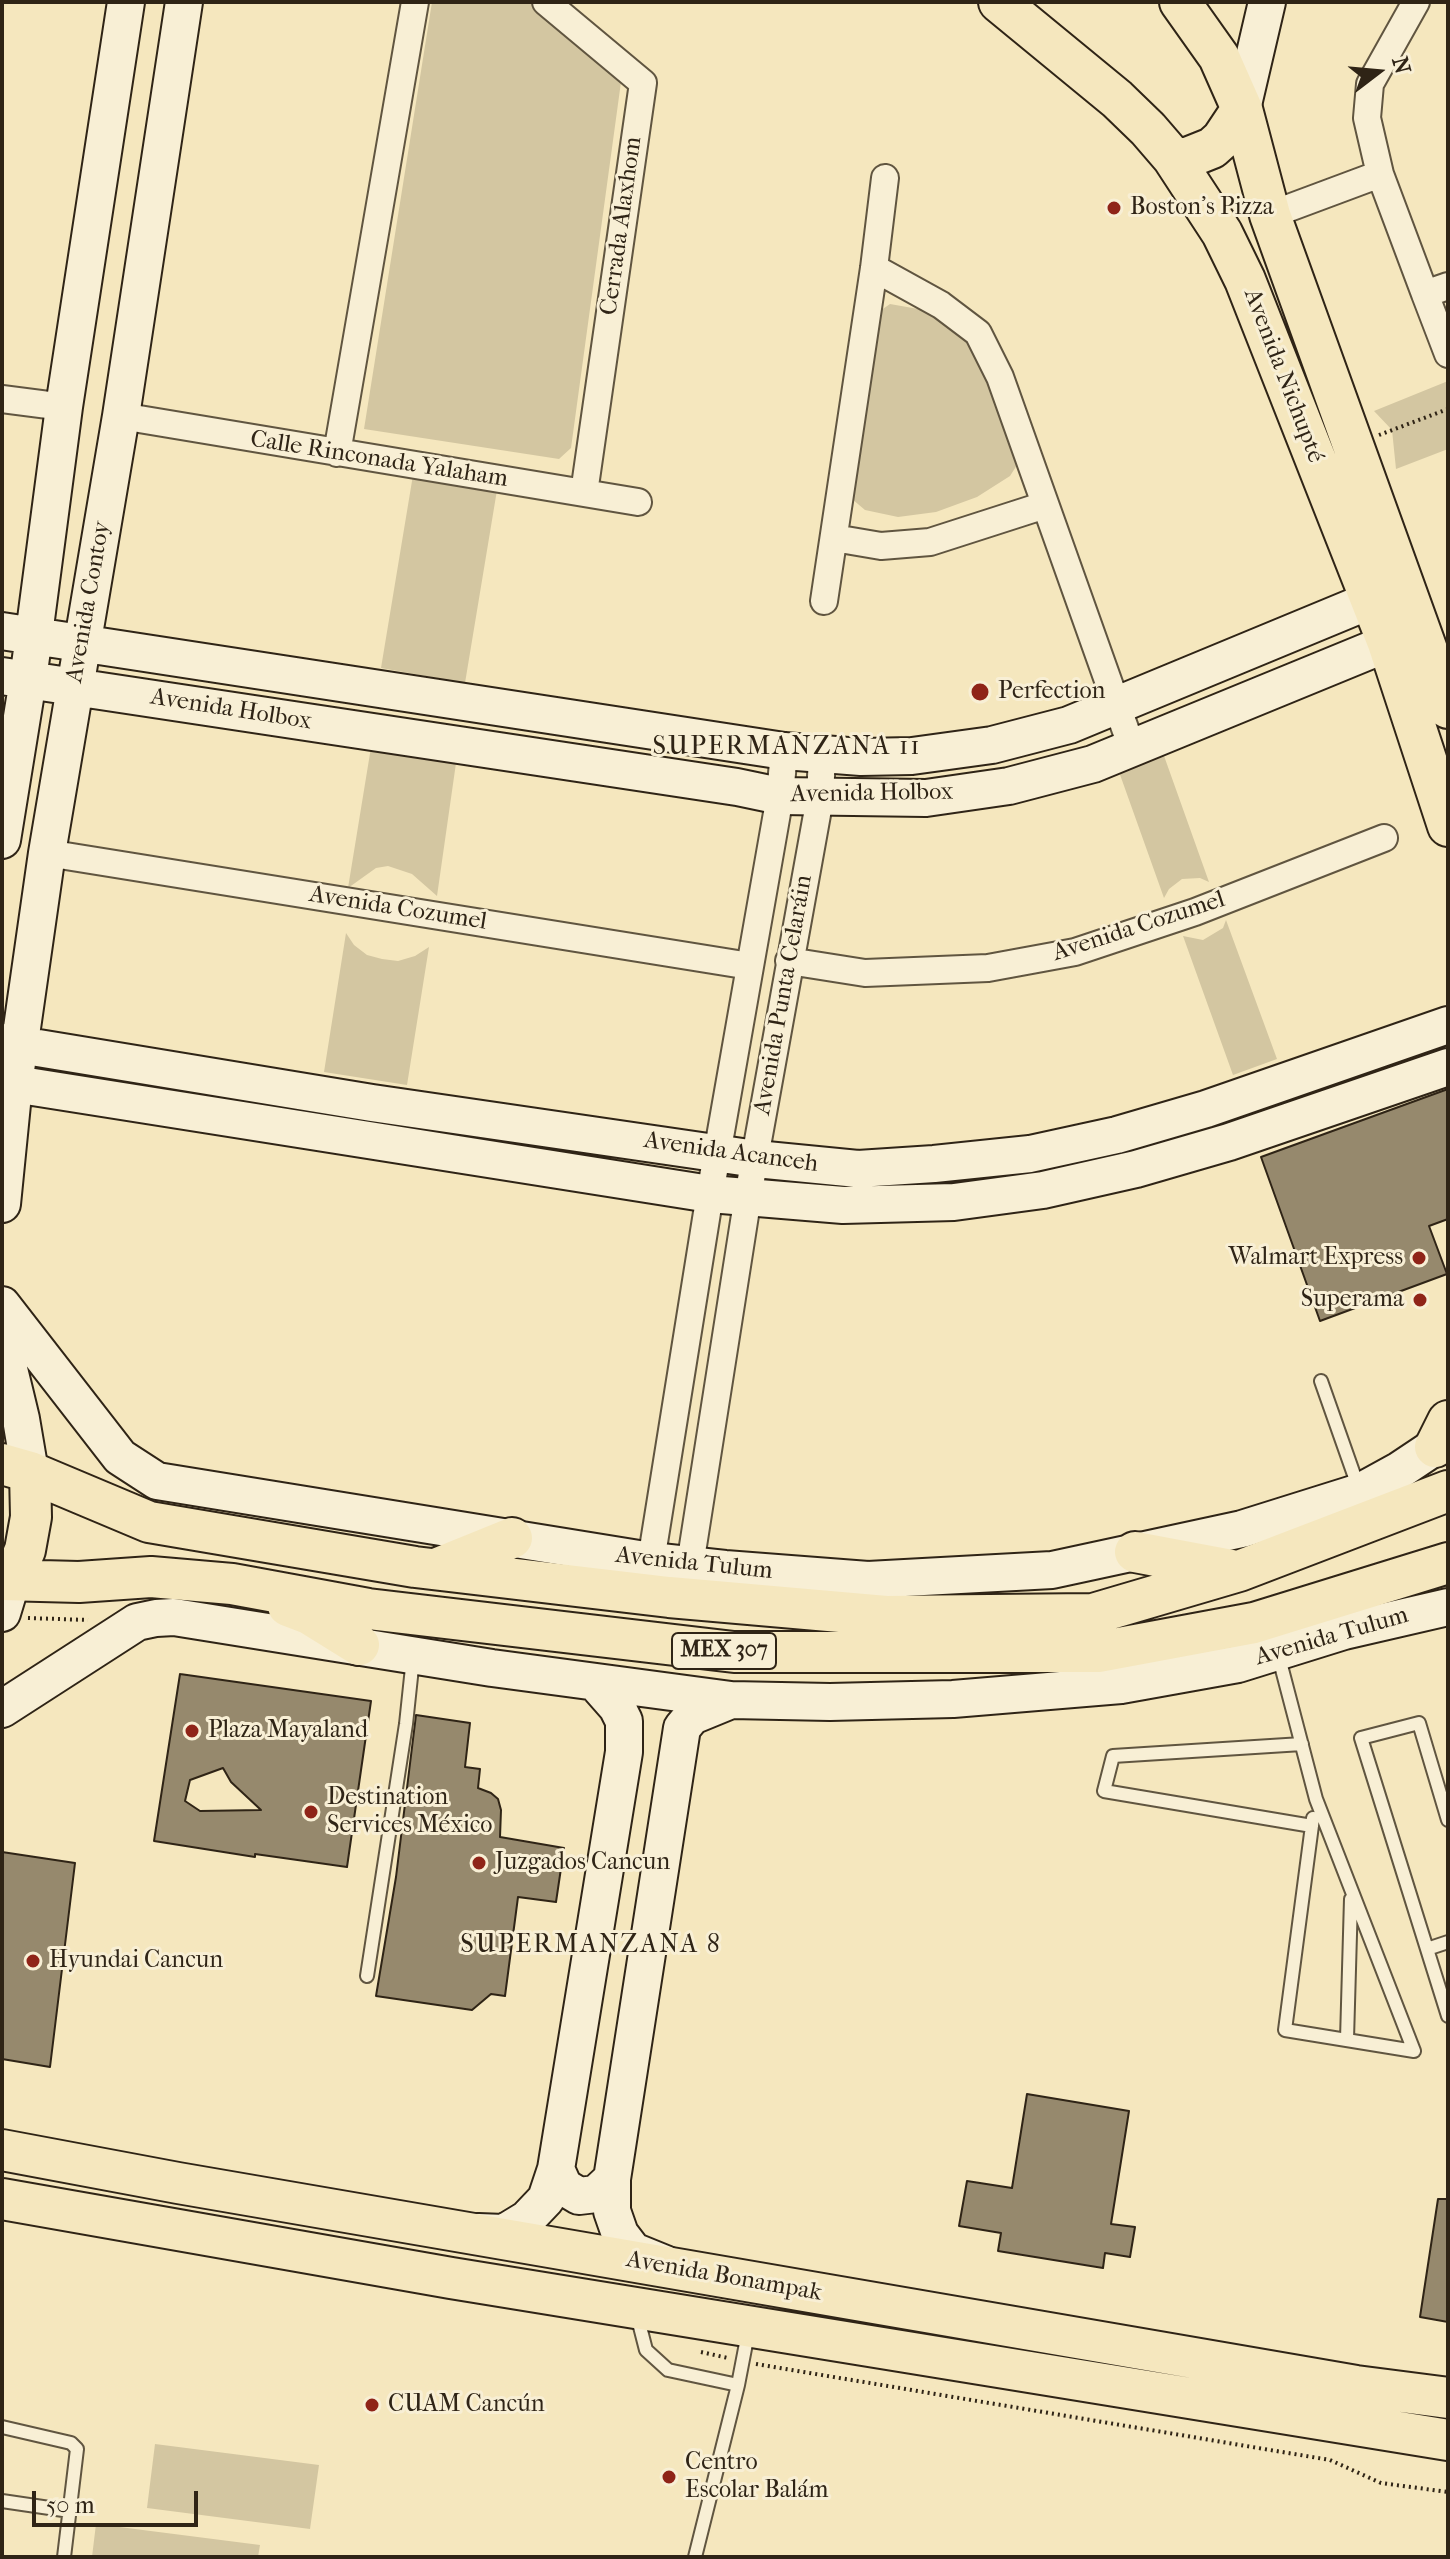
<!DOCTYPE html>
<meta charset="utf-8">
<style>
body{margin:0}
#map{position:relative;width:1450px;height:2559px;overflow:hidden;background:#f5e7be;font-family:"IM FELL French Canon",serif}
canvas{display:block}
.frame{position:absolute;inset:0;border:4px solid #2f2416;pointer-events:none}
.north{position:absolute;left:1338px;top:32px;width:80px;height:80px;-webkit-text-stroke:6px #f8efd5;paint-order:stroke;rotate:74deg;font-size:22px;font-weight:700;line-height:32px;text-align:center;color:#2f2416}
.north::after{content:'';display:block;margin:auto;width:28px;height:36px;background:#2f2416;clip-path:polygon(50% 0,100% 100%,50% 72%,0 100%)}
.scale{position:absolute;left:32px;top:2491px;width:166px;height:36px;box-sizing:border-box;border:4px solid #2f2416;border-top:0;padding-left:10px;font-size:24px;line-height:28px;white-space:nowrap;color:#2f2416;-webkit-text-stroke:6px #f8efd5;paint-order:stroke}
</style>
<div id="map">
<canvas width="1450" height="2559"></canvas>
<div class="frame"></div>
<div class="north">N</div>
<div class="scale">50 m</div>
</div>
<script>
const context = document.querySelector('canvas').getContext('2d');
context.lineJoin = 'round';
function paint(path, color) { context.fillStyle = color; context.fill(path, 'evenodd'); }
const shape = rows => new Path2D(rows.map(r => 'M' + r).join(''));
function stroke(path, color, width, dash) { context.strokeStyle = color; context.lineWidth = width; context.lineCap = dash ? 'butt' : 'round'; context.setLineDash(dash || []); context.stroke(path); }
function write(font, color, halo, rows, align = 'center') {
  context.font = font + ' "IM FELL French Canon",serif'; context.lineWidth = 6; context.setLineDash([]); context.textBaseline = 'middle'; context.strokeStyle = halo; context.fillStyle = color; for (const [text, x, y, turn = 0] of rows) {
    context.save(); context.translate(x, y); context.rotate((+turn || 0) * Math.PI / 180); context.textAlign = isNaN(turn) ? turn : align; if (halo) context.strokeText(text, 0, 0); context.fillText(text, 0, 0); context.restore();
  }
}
paint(shape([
 [432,2,537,2,615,71,621,82,571,448,559,459,364,429],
 [890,304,935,312,973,344,997,396,1013,446,1017,465,1010,476,977,497,936,512,898,517,865,510,852,499,877,313],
 [1448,381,1448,449,1396,469,1392,430,1374,411],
 [413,475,497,490,465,683,381,668],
 [373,735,458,749,437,896,412,874,388,866,376,868,348,888],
 [1158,739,1209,882,1200,878,1182,879,1169,889,1164,898,1113,755],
 [1226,920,1277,1059,1233,1075,1183,936,1203,940,1223,928],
 [346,933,354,945,367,955,382,959,398,961,415,956,429,947,407,1085,324,1072],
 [155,2444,319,2465,310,2529,147,2508],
 [96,2524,260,2545,258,2557,92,2557]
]), '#d3c6a1');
const building = shape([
 [1448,1089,1448,1219,1429,1226,1447,1274,1320,1321,1261,1157,1448,1089],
 [180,1674,371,1701,347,1867,255,1854,255,1857,154,1841,180,1674],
 [223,1768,231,1782,261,1810,200,1811,185,1801,190,1780,223,1768],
 [416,1715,470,1723,465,1767,480,1769,478,1788,491,1793,498,1799,501,1810,500,1837,564,1848,556,1902,518,1897,505,1996,491,1994,472,2010,376,1996,396,1877,416,1715],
 [2,1852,75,1863,50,2067,2,2059,2,1852],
 [1027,2094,1129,2111,1111,2224,1135,2227,1130,2257,1105,2253,1103,2268,998,2251,1001,2233,959,2226,967,2181,1012,2188,1027,2094],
 [1438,2199,1448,2199,1448,2322,1420,2317,1438,2199]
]);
paint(building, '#96896d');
stroke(building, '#2f2416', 2);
const lane = shape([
 [1321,1381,1359,1489],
 [1278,1654,1316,1799,1414,2051],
 [1302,1744,1113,1756,1104,1791,1312,1826],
 [1313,1818,1285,2030,1414,2051],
 [1448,1942,1427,1949,1448,2016],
 [1427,1949,1361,1738,1419,1723,1448,1820],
 [367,1976,406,1724,413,1658],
 [1347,2039,1351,1899],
 [637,2315,646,2350,668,2370,738,2385],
 [2,2427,71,2443,77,2449,64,2557],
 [2,2501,70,2511],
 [695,2557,738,2385,748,2333]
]);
const street = shape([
 [546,2,643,83,584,493],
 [1416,2,1370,84,1367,118,1380,174,1425,294,1448,286],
 [1270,215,1380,174],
 [874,268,941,305,978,333,1000,377,1132,748],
 [1425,294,1448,354],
 [2,399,64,407],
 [121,416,638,502],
 [337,453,415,2],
 [834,538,881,546,930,542,1045,505],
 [824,601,874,268,885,178],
 [47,853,750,966],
 [789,961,865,973,988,968,1075,952,1195,912,1384,838],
 [651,1561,710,1194,780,796,784,751],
 [690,1565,748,1196,820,798,822,755]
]);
const secondary = shape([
 [1242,109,1267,2],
 [2,631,784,751,861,757,912,756,992,745,1069,725,1371,600],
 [2,676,737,787,780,796,926,798,1009,786,1093,764,1388,643],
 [2,840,28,680,64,407,126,2],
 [2,1042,372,1103,756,1159,858,1169,934,1164,1030,1154,1117,1135,1206,1109,1448,1025],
 [2,1082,710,1194,843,1205,954,1202,1043,1190,1136,1169,1229,1142,1448,1067],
 [2,1204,14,1084,47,853,121,416,184,2],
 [2,1305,120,1457,157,1481,651,1561,725,1569,868,1580,1052,1570,1242,1529,1360,1492,1400,1470,1448,1438],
 [2,1340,21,1419,30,1472],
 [2,1613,12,1580],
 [2,1709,137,1622,156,1618,174,1617,492,1668,731,1700,830,1702,953,1699,1121,1685,1238,1664,1344,1631,1448,1607],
 [556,2169,564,2187,579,2196,596,2194,612,2179],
 [478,2232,504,2233,527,2219,546,2199,556,2169,624,1752,624,1721,617,1707,595,1682],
 [665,2264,633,2251,620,2234,612,2211,612,2179,682,1728,692,1716,731,1700]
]);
const primary = shape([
 [999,2,1117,99,1148,129,1173,158,1222,233,1245,280,1388,643,1448,826],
 [1180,2,1219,57,1242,109,1270,215,1448,708],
 [1173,158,1187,158,1212,148,1222,139,1242,109],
 [1435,1447,1448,1421],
 [2,1464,30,1472,149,1522,415,1567,669,1597,886,1616,1093,1614,1239,1571,1448,1491],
 [1135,1552,1231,1570],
 [438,1568,512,1538],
 [2,1580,79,1582,151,1577,232,1584,368,1609,734,1652,1098,1652,1254,1623,1448,1563],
 [12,1580,25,1550,31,1517,30,1472],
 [288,1606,309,1614,359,1645],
 [2,2150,178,2183,1356,2386,1448,2398],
 [2,2199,451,2278,1448,2440]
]);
stroke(lane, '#605540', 16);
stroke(street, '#605540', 30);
stroke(secondary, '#2f2416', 40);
stroke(primary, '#2f2416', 44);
stroke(shape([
 [1379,435,1448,409],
 [28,1618,88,1620],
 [701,2352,728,2358],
 [756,2364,1330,2460,1381,2483,1448,2492]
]), '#2f2416', 4, [2, 4]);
stroke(lane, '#f8efd5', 12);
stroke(street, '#f8efd5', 26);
stroke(secondary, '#f8efd5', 36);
stroke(primary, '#f5e7be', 40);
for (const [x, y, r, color] of [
 [1114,208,8,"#8f2418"],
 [980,692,10,"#8f2418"],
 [1419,1258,8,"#8f2418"],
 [1420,1300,8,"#8f2418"],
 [192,1731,8,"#8f2418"],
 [311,1812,8,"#8f2418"],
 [479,1863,8,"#8f2418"],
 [33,1961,8,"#8f2418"],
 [372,2405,8,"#8f2418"],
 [669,2477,8,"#8f2418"]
]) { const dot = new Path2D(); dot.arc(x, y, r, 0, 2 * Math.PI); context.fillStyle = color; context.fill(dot); stroke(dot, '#f8efd5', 3); }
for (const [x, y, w] of [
 [724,1651,104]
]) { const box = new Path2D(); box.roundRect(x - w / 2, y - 18, w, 36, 6); context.fillStyle = '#f8efd5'; context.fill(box); stroke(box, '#2f2416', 2); }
write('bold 22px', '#2f2416', null, [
 ["MEX 307",724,1651]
]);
write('24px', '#2f2416', '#f8efd5', [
 ["Boston's Pizza",1130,208],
 ["Perfection",998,692],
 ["Walmart Express",1403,1258,"right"],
 ["Superama",1404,1300,"right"],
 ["Plaza Mayaland",208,1731],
 ["Destination",327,1798],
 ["Services México",327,1826],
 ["Juzgados Cancun",495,1863],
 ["Hyundai Cancun",49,1961],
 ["CUAM Cancún",388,2405],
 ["Centro",685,2463],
 ["Escolar Balám",685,2491]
], 'left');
write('24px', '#2f2416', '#f8efd5', [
 ["Cerrada Alaxhom",622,226,-82],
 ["Avenida Nichupté",1283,376,69],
 ["Calle Rinconada Yalaham",379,460,9],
 ["Avenida Contoy",89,602,-80],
 ["Avenida Holbox",231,710,9],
 ["Avenida Holbox",872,794,-1],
 ["Avenida Cozumel",398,909,9],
 ["Avenida Cozumel",1139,927,-18],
 ["Avenida Punta Celaráin",784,995,-80],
 ["Avenida Acanceh",731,1153,8],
 ["Avenida Tulum",694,1564,6],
 ["Avenida Tulum",1332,1637,-16],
 ["Avenida Bonampak",724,2277,10]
]);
context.letterSpacing = '2px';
write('26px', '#2f2416', '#f8efd5', [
 ["SUPERMANZANA 11",787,748],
 ["SUPERMANZANA 8",591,1946]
]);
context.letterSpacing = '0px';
</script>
